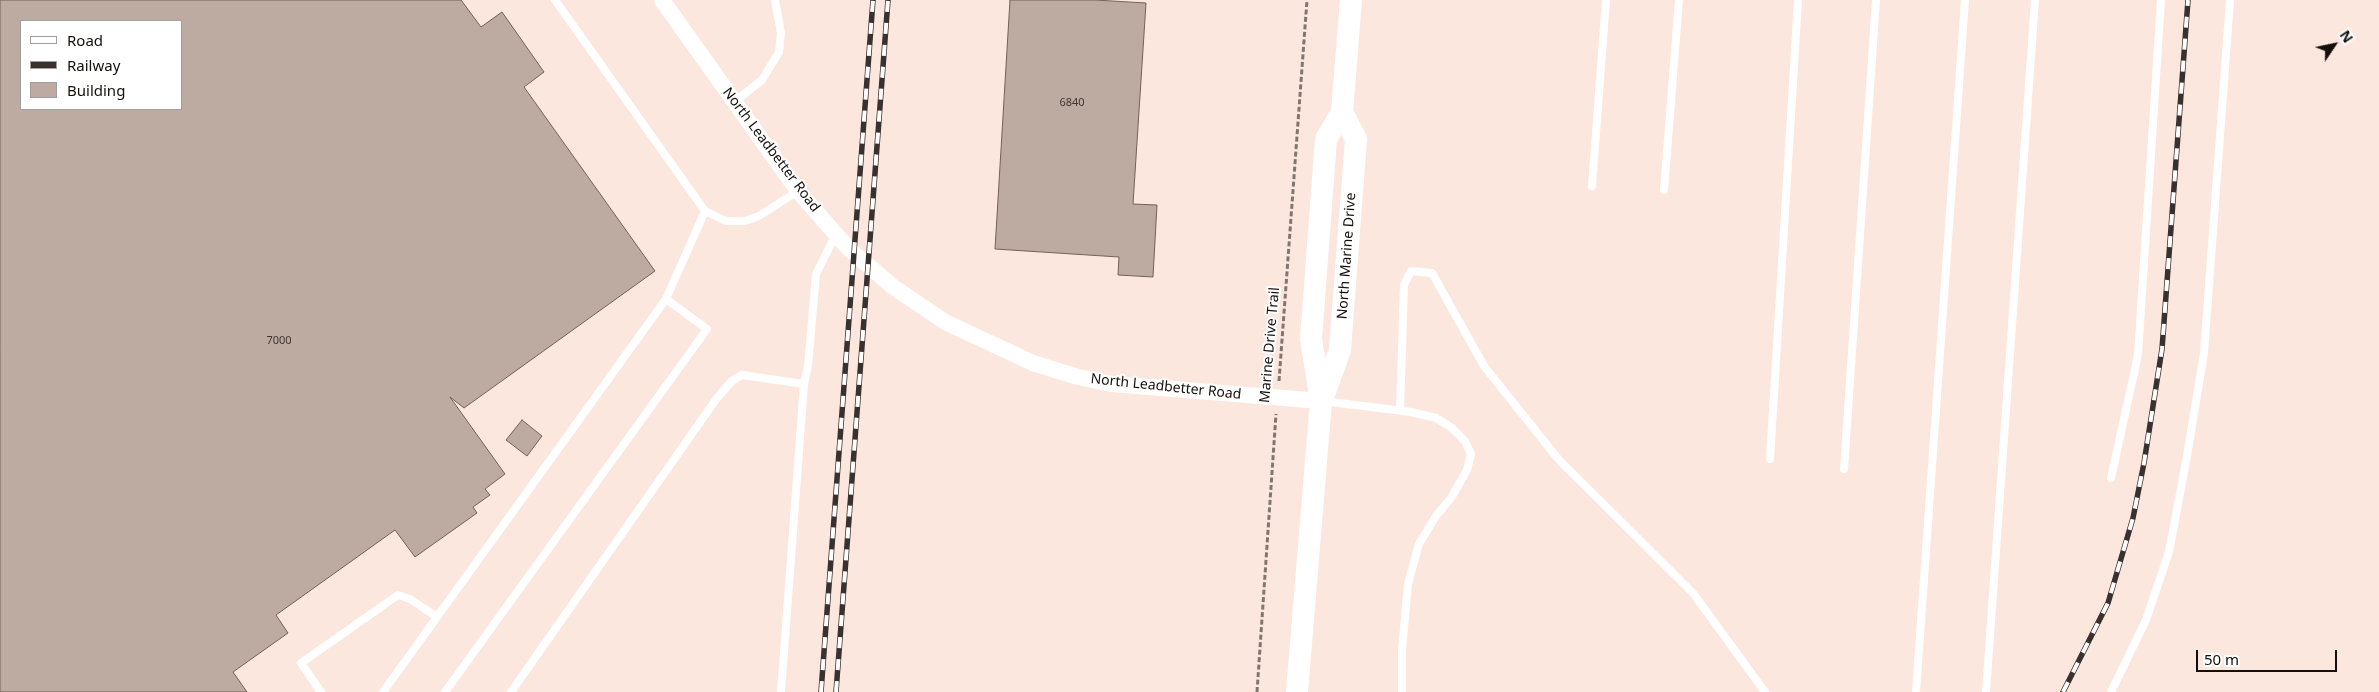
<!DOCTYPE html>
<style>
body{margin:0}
#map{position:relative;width:2379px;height:692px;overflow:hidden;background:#fbe7de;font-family:"Noto Sans",sans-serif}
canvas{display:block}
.legend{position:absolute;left:20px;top:20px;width:162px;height:90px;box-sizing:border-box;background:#fff;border:1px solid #a19f9e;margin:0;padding:6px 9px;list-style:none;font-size:15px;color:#150f0c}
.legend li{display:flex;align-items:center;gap:10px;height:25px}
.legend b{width:25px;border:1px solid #a19f9e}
.north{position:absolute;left:2309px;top:20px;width:50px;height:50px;-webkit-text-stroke:4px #fff;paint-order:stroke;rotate:56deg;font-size:14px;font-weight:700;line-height:20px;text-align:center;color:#150f0c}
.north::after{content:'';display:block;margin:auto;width:18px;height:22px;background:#150f0c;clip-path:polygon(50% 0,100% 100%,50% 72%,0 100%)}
.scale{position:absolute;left:2196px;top:650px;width:141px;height:22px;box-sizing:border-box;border:2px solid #150f0c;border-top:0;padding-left:6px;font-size:15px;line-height:18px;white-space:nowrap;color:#150f0c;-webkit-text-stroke:4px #fff;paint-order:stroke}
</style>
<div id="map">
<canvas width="2379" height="692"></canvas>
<ul class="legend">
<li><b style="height:6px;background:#fff"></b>Road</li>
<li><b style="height:6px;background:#39312d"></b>Railway</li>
<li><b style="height:14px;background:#bdaba2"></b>Building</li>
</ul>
<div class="north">N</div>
<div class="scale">50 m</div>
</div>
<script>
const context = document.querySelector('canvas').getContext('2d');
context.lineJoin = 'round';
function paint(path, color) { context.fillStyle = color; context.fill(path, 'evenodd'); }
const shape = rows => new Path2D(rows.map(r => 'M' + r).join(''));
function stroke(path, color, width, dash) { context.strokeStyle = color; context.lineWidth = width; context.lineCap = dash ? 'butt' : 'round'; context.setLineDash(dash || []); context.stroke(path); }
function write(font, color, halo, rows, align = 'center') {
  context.font = font + ' "Noto Sans",sans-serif'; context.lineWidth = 4; context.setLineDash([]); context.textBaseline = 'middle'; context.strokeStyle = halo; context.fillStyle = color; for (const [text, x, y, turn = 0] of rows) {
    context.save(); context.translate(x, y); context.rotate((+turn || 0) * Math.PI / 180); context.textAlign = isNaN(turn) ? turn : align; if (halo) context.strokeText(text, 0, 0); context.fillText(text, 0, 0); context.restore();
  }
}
const building = shape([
 [0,0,461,0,481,27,502,12,544,72,524,87,655,271,464,408,450,397,505,474,485,489,490,495,473,507,477,513,415,557,395,530,276,615,288,633,233,672,247,692,0,692,0,0],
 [21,21,181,21,181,109,21,109,21,21],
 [1010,0,1095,0,1146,3,1133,204,1157,205,1153,277,1118,275,1119,257,995,249,1010,0],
 [522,420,542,436,527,456,506,440,522,420]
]);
paint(building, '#bdaba2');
stroke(building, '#726159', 1);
stroke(shape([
 [1279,381,1307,0],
 [1257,692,1276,414]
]), '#837670', 3, [5, 2.5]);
stroke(shape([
 [555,0,705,211],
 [734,102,762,80,779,52,781,33,775,0],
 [1592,186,1606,0],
 [1664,190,1679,0],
 [804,384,808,366,816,274,836,234],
 [1323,401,1411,412,1436,418,1452,428,1465,441,1471,454,1467,470,1451,498,1436,516,1419,544,1408,584,1402,650,1402,692],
 [1400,410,1404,285,1411,271,1432,273,1484,366,1559,460,1693,593,1765,692],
 [1770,459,1798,0],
 [1844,469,1876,0],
 [2111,478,2138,355,2161,0],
 [321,692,301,663,398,595,410,599,437,617],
 [383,692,666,299,705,211,726,221,745,221,759,216,798,191],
 [445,692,707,329,666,299],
 [511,692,717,398,732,381,742,375,804,384,781,692],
 [1916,692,1965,0],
 [1986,692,2035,0],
 [2111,692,2146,620,2169,552,2187,456,2204,353,2230,0]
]), '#fff', 8);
stroke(shape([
 [662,0,798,191,848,248,892,286,945,322,1033,363,1078,377,1112,384,1321,401]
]), '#fff', 16);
stroke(shape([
 [1322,400,1340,350,1356,139,1342,112],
 [1297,692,1321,401,1311,339,1326,139,1342,112,1351,0]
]), '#fff', 22);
const rail = shape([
 [821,692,873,0],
 [836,692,888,0],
 [2063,692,2108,603,2133,518,2144,463,2162,349,2188,0]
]);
stroke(rail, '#39312d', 5.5);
stroke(rail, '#fff', 4, [11]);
write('11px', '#3f3632', null, [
 ["6840",1072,103],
 ["7000",279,341]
]);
write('14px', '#150f0c', '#fff', [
 ["North Leadbetter Road",771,150,53],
 ["North Marine Drive",1347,256,-86],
 ["Marine Drive Trail",1270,345,-85],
 ["North Leadbetter Road",1166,387,6]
]);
</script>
